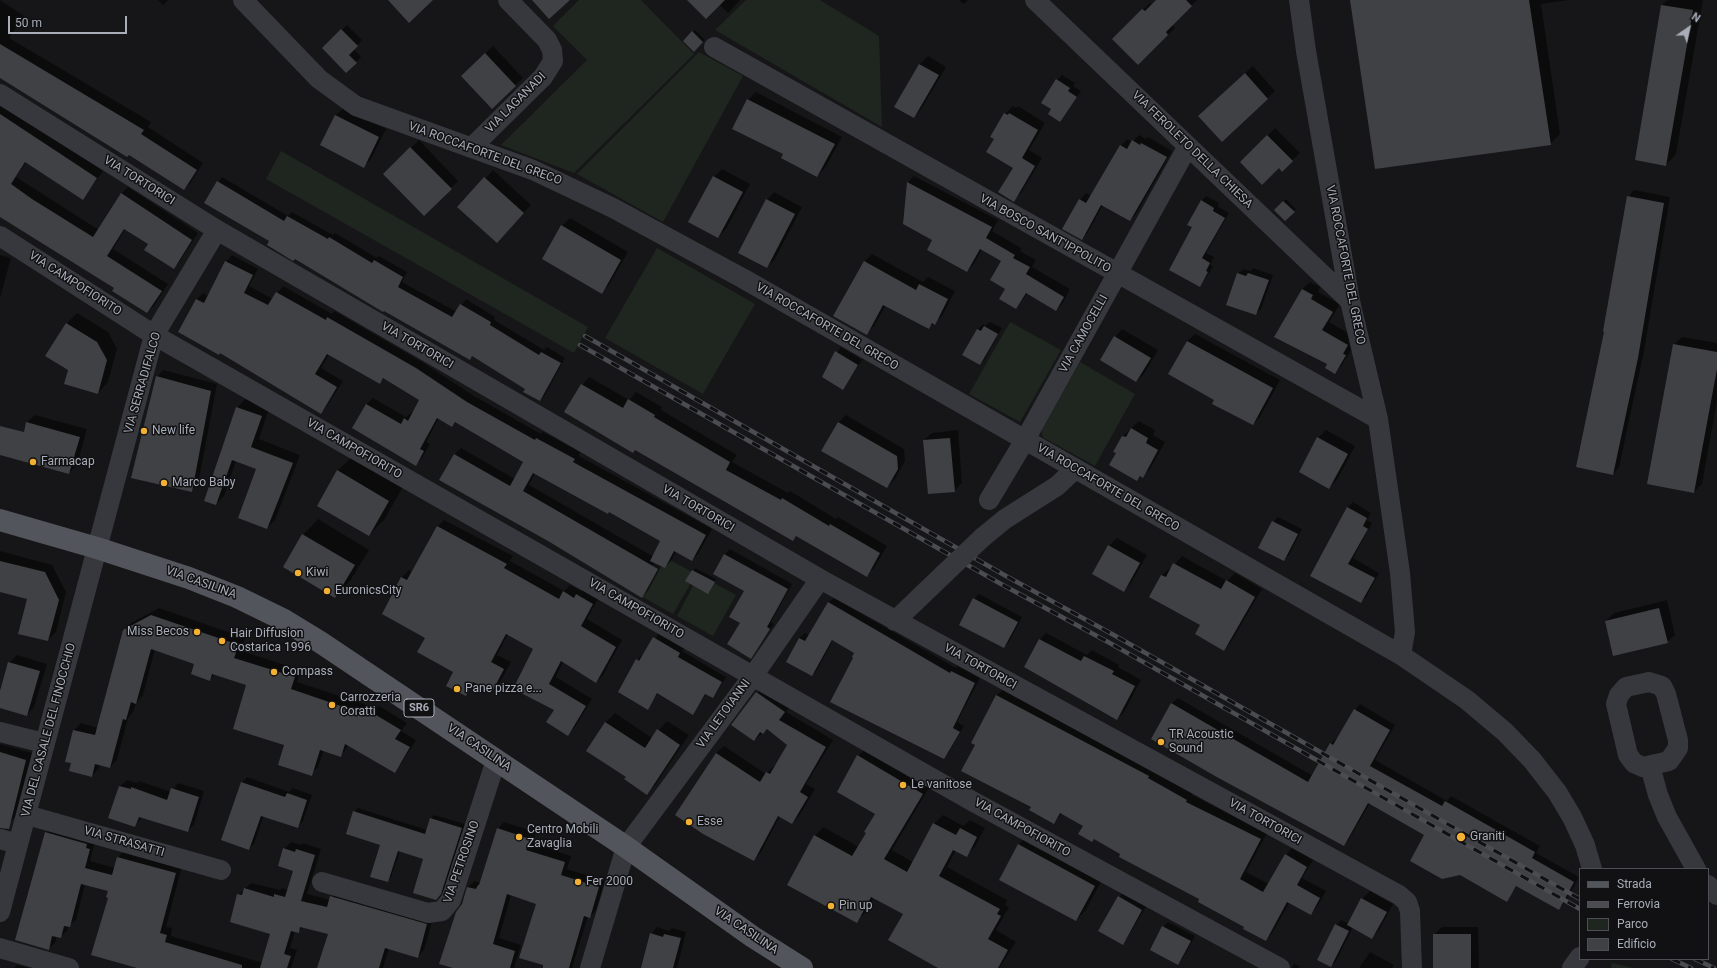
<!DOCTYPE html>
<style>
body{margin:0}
#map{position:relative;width:1717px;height:968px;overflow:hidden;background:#161618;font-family:Roboto,sans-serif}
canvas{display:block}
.legend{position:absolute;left:1579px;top:868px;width:130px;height:92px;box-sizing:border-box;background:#111113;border:1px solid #4d4f55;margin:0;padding:5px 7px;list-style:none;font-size:12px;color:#a8adb8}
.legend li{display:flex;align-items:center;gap:8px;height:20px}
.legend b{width:20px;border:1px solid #4d4f55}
.north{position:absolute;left:1669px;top:8px;width:40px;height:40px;-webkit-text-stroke:3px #111113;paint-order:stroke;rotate:34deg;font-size:11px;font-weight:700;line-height:16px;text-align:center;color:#a8adb8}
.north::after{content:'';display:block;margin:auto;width:14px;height:18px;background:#a8adb8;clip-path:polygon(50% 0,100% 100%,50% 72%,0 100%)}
.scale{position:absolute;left:8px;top:16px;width:119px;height:18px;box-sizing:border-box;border:2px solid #a8adb8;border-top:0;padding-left:5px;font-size:12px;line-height:14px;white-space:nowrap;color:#a8adb8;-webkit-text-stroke:3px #111113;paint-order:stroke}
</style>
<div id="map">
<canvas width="1717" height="968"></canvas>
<ul class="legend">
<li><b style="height:5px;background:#53555c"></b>Strada</li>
<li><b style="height:5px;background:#4a4c52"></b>Ferrovia</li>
<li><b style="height:11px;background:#1e261f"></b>Parco</li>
<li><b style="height:11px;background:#404145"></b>Edificio</li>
</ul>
<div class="north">N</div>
<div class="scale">50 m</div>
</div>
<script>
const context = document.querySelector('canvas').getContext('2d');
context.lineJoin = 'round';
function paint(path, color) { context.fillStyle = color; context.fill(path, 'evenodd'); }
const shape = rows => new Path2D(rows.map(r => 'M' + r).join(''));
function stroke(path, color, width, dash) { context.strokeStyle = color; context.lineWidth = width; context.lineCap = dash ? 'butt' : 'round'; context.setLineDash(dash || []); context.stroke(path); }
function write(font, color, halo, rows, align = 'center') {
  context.font = font + ' Roboto,sans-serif'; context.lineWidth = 3; context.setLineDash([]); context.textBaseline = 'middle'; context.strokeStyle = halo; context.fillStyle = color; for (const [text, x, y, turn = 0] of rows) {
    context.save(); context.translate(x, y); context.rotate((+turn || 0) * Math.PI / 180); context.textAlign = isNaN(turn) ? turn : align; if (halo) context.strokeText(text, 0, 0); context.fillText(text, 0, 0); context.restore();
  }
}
paint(shape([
 [579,0,641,0,694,54,574,173,501,145,587,60,553,26],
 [746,0,820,0,879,36,882,127,715,30],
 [699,52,743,76,663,222,577,174],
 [281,151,588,327,574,353,266,179],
 [657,248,755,304,703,394,605,338],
 [1010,322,1061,350,1020,422,969,394],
 [1080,362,1135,394,1095,466,1044,438,1042,435,1042,430],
 [659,554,696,574,673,614,637,594],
 [699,575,736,595,713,636,677,616],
 [1612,963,1634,968,1611,968]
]), '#1e261f');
paint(shape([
 [0,0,24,16,9,38,151,122,148,127,203,163,191,182,184,189,129,154,0,77],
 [158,0,168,0,163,5],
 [694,0,740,0,728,13,719,4],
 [959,0,968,0,964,4],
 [1157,0,1197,0,1172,25,1175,28,1138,64,1113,39,1150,3,1152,5],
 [1351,0,1569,0,1541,4,1560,134,1550,144],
 [1668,0,1703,0,1676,154,1666,165,1662,5],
 [347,25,362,40,354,49,361,57,346,72,323,48],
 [695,30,705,40,694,50,684,41],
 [493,46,523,78,515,85,470,68],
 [928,56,946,67,921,109,914,117,895,106,920,64],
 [1253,66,1275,91,1222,140,1207,108],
 [1062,75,1075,83,1073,86,1081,91,1060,121,1053,109,1057,80],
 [756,92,842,137,825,168,817,176,784,153,748,100],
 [0,103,103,171,83,198,27,161,16,177,99,230,122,193,128,187,198,233,180,261,174,268,149,244,125,229,113,249,168,284,154,306,147,312,115,288,0,212],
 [1013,106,1016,108,1018,106,1045,123,1029,150,1042,158,1021,193,1013,200,1014,167,995,138,992,136,1005,114],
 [344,108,386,129,371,159,364,166,321,145,336,115],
 [1275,128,1300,153,1282,170,1279,167,1241,162],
 [1139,135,1146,139,1148,137,1172,151,1136,214,1130,220,1103,205,1088,232,1082,239,1080,200,1086,193,1091,196,1121,146,1127,139,1132,142],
 [419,140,458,181,424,215,384,174],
 [722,169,750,184,726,229,718,237,714,177],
 [493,170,531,205,504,234,458,207],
 [914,176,998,220,992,231,1021,248,1020,251,1036,260,1032,267,1070,289,1063,303,1056,310,1028,293,1016,308,1006,289,1003,261,982,249,974,264,967,271,933,240,908,182],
 [222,177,288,216,292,212,333,235,335,233,377,258,379,256,407,272,402,282,457,312,466,299,495,317,494,320,544,350,547,347,565,358,545,395,540,400,526,388,472,356,469,359,271,241,218,182],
 [1634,190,1670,197,1644,351,1619,467,1613,474,1605,331,1628,197],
 [774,192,802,207,775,259,767,267,767,200],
 [1206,196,1219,203,1217,206,1229,213,1206,253,1214,257,1210,265,1213,267,1200,286,1201,201],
 [1286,199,1296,209,1285,220,1275,210],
 [570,218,628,252,609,285,601,292,562,226],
 [872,254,923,282,928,277,955,291,942,316,928,328,886,305,874,326,867,333,865,261],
 [0,255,11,258,0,298],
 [232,255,258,269,249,286,273,299,283,286,332,314,334,311,422,362,474,396,541,434,543,432,580,452,579,456,712,529,698,554,692,560,676,551,671,561,665,567,662,565,648,591,642,597,549,540,440,480,455,454,461,448,515,479,524,461,456,422,452,426,439,418,426,442,430,444,422,458,416,464,366,405,373,398,406,417,411,413,413,414,420,399,384,378,380,382,329,354,321,368,343,381,327,406,321,412,220,352,179,332,197,299,203,293,208,296,226,262],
 [535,473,610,511,662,541,654,557,529,485],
 [1253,268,1273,275,1261,309,1256,314,1238,274,1243,269,1251,271],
 [1310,282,1320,287,1318,292,1340,304,1329,322,1355,337,1350,346,1353,347,1342,365,1335,373,1328,364,1275,336,1302,289],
 [77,313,108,332,117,349,108,382,98,393,69,370,67,323],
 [990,322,1002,328,985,359,980,364,978,329,983,324,985,326],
 [1122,329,1158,350,1144,374,1136,381,1115,337],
 [1195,334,1280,380,1260,417,1253,424,1216,399,1187,341],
 [1682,337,1717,343,1717,401,1702,484,1694,492,1674,344],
 [841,347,862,360,843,389,828,365],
 [163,370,217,384,198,484,191,491,157,377],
 [589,377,629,400,636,392,662,407,661,410,737,455,732,462,788,493,790,491,836,519,838,517,887,546,874,568,866,576,797,536,793,539,723,501,724,500,582,385],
 [245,399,269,408,259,439,300,455,275,520,267,528,258,468,236,461,224,496,216,504,237,408],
 [35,415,87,429,77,465,69,473,27,422],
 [846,415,904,449,905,461,895,479,887,487,838,423],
 [1139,421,1155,430,1153,435,1165,442,1150,469,1137,480,1117,453,1123,436],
 [958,430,962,483,954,491,924,440,932,433],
 [1326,430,1355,446,1337,480,1329,487,1318,438],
 [353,456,404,485,384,520,369,535,337,471],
 [1353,502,1371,513,1367,520,1372,523,1353,558,1379,573,1366,597,1361,602,1312,575,1348,507],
 [1278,517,1302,529,1289,555,1284,560,1273,522],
 [318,519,369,550,350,581,335,596,303,535],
 [444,520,513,556,510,561,564,591,570,585,581,591,583,588,599,597,587,619,622,640,603,675,596,682,563,662,556,677,592,699,575,727,568,734,555,709,534,649,508,634,497,655,511,662,499,684,492,691,475,682,465,695,455,672,426,637,383,614,402,577,409,570,412,572,437,527],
 [1117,538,1147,555,1131,583,1123,591,1093,574,1109,546],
 [730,549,792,584,771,622,774,624,751,657,746,590,715,573,725,554],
 [0,551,52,565,66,592,56,632,48,640,28,599,0,591],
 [1182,556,1227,581,1235,573,1262,589,1231,642,1224,650,1162,575,1170,568,1171,569],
 [695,568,716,579,710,590,687,580],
 [979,594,1022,617,1009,642,1004,647,974,599],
 [834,598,956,668,957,666,980,678,957,722,964,726,949,752,944,757,855,658,856,652,833,640,817,670,812,675,799,638,805,633,810,636,828,603],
 [1667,600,1675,635,1667,642,1606,621,1614,613],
 [159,608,245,638,241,651,301,670,297,682,376,708,379,706,407,723,401,731,416,740,401,764,394,771,349,745,340,756,324,750,318,767,311,774,285,744,248,685,215,674,210,680,196,663,155,649,143,695,136,703,133,712,128,718,117,760,110,767,100,764,99,768,92,776,72,762,66,761,74,730,81,723,98,728,124,630,131,623],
 [659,633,684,648,682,651,726,677,717,692,712,697,707,693,693,713,658,693,647,708,619,692,637,660,643,664,644,662,638,659,642,655,643,656],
 [1046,633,1087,655,1092,650,1119,665,1118,667,1141,680,1124,712,1117,719,1040,639],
 [17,655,47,664,34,707,27,715,0,707,0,694,9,663],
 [764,685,791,705,786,712,833,740,806,784,815,789,799,816,792,823,780,816,761,852,754,860,716,753,724,746,766,774,774,766,775,766,788,745,768,729,754,740,732,725],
 [1004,689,1193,793,1192,795,1267,833,1246,872,1269,884,1286,855,1292,848,1313,860,1302,878,1326,891,1317,907,1311,914,1290,902,1272,933,1266,940,1200,899,1122,854,1094,839,1092,841,1085,825,1062,813,1054,823,1032,806,973,743,997,695],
 [1178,698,1313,776,1331,744,1336,738,1338,739,1355,710,1360,704,1395,725,1375,760,1447,801,1451,796,1540,846,1536,853,1579,877,1564,904,1558,909,1517,886,1506,901,1426,835,1370,803,1349,839,1344,845,1152,738,1172,703],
 [615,713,652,738,667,721,689,735,656,784,647,793,627,777,587,750,606,722],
 [0,744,32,753,17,815,10,822,0,820],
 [867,747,930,786,892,850,914,863,934,824,943,815,963,826,970,820,985,828,975,847,966,855,956,850,947,867,1007,900,1005,905,1009,907,996,930,1016,942,999,968,940,968,904,913,874,897,865,913,856,921,815,836,823,827,859,847,877,813,839,792,858,756],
 [247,777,289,792,293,788,312,795,303,821,298,826,264,815,254,844,249,849,242,782],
 [127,780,137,783,139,781,171,792,178,783,204,791,194,825,187,831,142,817,135,826,110,817,120,786],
 [358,808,427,830,430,819,434,815,465,824,444,889,440,895,424,859,400,851,391,877,387,881,381,845,354,812],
 [504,822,536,832,532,843,571,856,567,869,605,881,596,910,590,917,588,916,572,968,544,968,537,903,511,895,499,938,521,945,514,968,456,968,463,904,468,887,475,881,481,883,498,829],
 [52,826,95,842,90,861,115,868,118,857,124,851,182,866,166,927,172,928,171,936,263,963,272,933,238,895,251,883,280,890,282,888,288,890,294,871,284,849,291,842,301,845,303,843,321,849,307,894,330,900,337,890,433,918,424,950,418,957,389,948,383,968,318,968,329,933,303,927,298,932,295,931,290,948,297,950,291,968,141,968,109,890,85,884,76,920,68,926,67,931,60,937,57,936,55,943,48,949,46,833],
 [1029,834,1104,876,1086,910,1076,920,1000,880,1019,844],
 [1370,891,1393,904,1379,930,1372,938,1353,927,1336,961,1331,966,1336,925,1341,920,1349,924,1362,899],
 [1124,892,1147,905,1127,938,1123,943,1119,897],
 [1168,922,1195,936,1183,958,1178,963,1163,927],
 [657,927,669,931,672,928,686,932,677,968,642,968,651,934],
 [1442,927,1478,927,1479,968,1434,968,1434,935],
 [1370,952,1394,965,1392,968,1359,968],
 [1294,964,1300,966,1299,968,1292,968],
 [17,965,29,968,14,968]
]), '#0007');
paint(shape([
 [388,0,433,0,409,23],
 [532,0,570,0,549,19],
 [687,0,725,0,706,19],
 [1156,0,1186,0,1192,6,1166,32,1168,35,1138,65,1112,39,1142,9,1145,11],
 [1350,0,1529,0,1551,145,1375,169],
 [1661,5,1693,10,1666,166,1635,160],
 [341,29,358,46,349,55,357,63,346,73,322,48],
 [692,31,703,42,694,52,683,41],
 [0,44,144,130,141,134,197,170,184,190,129,155,127,157,0,78],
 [485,53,516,86,492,109,461,76],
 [919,64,939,75,914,118,894,107],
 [1245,73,1268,99,1222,142,1198,116],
 [1056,79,1070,88,1068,91,1077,97,1060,122,1048,114,1051,109,1041,103],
 [747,99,835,144,817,177,781,158,783,154,732,129],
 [1004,113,1008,115,1009,113,1038,130,1022,158,1035,166,1014,202,998,192,1013,168,986,152,994,139,990,137],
 [0,114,97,178,83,200,25,162,11,184,32,199,93,237,121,193,192,240,174,269,144,250,148,244,124,229,107,256,162,291,147,313,112,291,114,288,0,217],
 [335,115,379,137,364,168,320,145],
 [1267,135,1293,161,1282,172,1279,168,1262,185,1240,162],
 [1132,140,1140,145,1141,143,1167,157,1130,221,1101,205,1082,240,1062,229,1079,199,1086,203,1120,145,1127,149],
 [410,147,452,189,424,216,383,174],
 [713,176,743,192,718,238,688,222],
 [484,177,524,213,497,243,457,207],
 [217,181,284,221,287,216,328,239,329,237,372,263,374,260,403,277,398,287,452,317,460,304,491,322,490,325,539,355,541,352,561,363,540,401,523,392,525,389,472,356,470,360,384,311,383,312,295,259,293,261,267,245,269,241,204,203],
 [907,182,992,227,986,238,1015,255,1013,258,1030,267,1026,274,1064,297,1056,311,1026,293,1016,309,999,299,1005,289,990,280,1001,261,980,249,967,272,927,250,932,240,903,224],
 [1627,196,1664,203,1638,358,1613,475,1576,467,1604,332,1603,331],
 [766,199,795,214,767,268,738,253],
 [1201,200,1214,208,1213,211,1225,218,1202,258,1210,263,1206,271,1208,272,1200,287,1169,270,1192,227,1187,225],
 [1283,201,1295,212,1285,221,1274,210],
 [561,225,621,260,602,294,542,259],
 [225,261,253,275,244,293,268,305,276,292,326,320,327,317,416,368,467,402,535,440,536,438,575,459,573,462,706,535,692,561,674,551,665,568,650,561,660,541,609,512,608,514,533,473,523,491,658,569,642,598,548,541,439,480,454,454,510,486,523,462,455,422,452,427,437,418,420,449,424,451,416,466,352,428,366,404,401,424,404,418,408,421,419,400,383,378,380,384,327,354,315,374,337,387,321,414,220,353,219,355,178,332,196,299,204,303],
 [864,261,916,290,919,284,948,299,935,325,932,323,929,329,883,305,867,335,833,316],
 [1237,273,1246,276,1248,273,1269,280,1256,315,1226,305],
 [1302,289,1313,295,1311,299,1333,312,1322,330,1348,345,1343,354,1346,355,1335,374,1325,368,1327,364,1274,337],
 [66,323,97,342,107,360,98,394,64,384,68,370,45,356],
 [984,326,998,334,980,365,962,355,977,329,981,331],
 [1114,336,1151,358,1136,382,1100,360],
 [1187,341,1273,388,1253,425,1212,404,1214,400,1168,374],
 [1673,344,1717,352,1717,369,1694,493,1647,484],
 [835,351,858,365,843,390,822,377],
 [156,376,211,391,192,492,131,478],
 [581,384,623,408,628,399,655,415,654,417,730,462,726,470,781,500,782,498,829,526,830,524,880,553,867,577,796,536,793,541,635,450,633,453,564,412],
 [236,407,262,416,251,447,293,463,267,529,238,518,256,469,232,460,216,505,204,501],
 [26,422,80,437,69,474,0,455,0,426,24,432],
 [838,422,897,456,898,469,887,488,821,451],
 [1131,428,1148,438,1146,443,1158,450,1143,478,1140,476,1137,481,1109,465,1116,453,1113,452,1122,436,1126,437],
 [1317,437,1348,454,1329,489,1299,472],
 [950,438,955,492,928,494,923,440],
 [337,470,389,501,369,536,317,506],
 [1347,507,1367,518,1363,526,1368,529,1348,564,1375,578,1361,603,1310,576],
 [1272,521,1298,534,1284,561,1258,548],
 [437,526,507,564,504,568,559,599,563,591,574,598,576,594,593,604,581,626,616,647,596,683,561,661,549,684,586,706,568,736,546,722,554,710,521,693,523,689,515,685,533,649,506,634,491,662,504,669,492,692,473,682,466,696,446,686,453,672,417,652,425,638,382,614,401,577,407,580],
 [302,534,355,565,335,598,283,567],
 [1108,545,1140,563,1124,592,1092,574],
 [724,554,788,589,767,627,770,629,751,659,727,644,740,623,729,617,744,591,713,574],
 [0,561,45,572,59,600,48,641,18,634,27,599,0,592],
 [1173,563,1221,589,1226,580,1255,597,1224,651,1195,634,1200,625,1149,597,1161,575,1166,577],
 [692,570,715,582,708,594,685,581],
 [973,598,1018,622,1004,648,959,625],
 [828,602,950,673,951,671,975,683,953,728,960,732,944,759,830,702,853,658,852,657,854,653,832,640,812,676,786,662,799,638,805,641],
 [1659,608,1668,643,1613,656,1605,621],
 [151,615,239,645,234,658,295,677,291,689,370,716,371,712,401,730,395,739,410,747,395,773,345,744,341,757,320,750,312,776,278,765,284,745,233,729,246,685,212,674,210,681,191,674,194,664,151,649,136,704,131,702,126,720,123,719,110,768,95,764,92,777,69,771,71,763,65,762,73,730,95,735,123,630],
 [653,637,680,653,678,657,722,682,713,698,705,694,693,715,657,693,648,710,618,692,636,659,639,661],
 [1039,639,1081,661,1084,656,1114,671,1112,674,1135,686,1117,720,1024,667],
 [8,662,40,671,27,716,0,708,0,691],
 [756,692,785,712,779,720,826,747,800,792,808,797,792,824,778,816,754,861,703,834,675,815,716,753,760,782,766,772,770,774,787,745,767,729,763,734,760,732,754,741,731,725],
 [996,695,1149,776,1148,778,1187,800,1186,802,1261,839,1240,879,1263,892,1285,854,1307,867,1297,885,1320,898,1311,915,1287,902,1266,941,1243,929,1244,927,1198,902,1199,899,1119,857,1120,854,1094,839,1092,842,1078,834,1083,826,1060,813,1054,824,1029,810,1031,807,961,771,975,745,971,743],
 [1171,703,1308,782,1330,743,1333,745,1354,709,1390,730,1370,766,1442,806,1445,801,1535,852,1532,858,1574,882,1559,910,1516,886,1507,902,1460,875,1442,879,1410,861,1424,835,1368,803,1344,846,1215,776,1151,739],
 [605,722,645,748,657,729,680,745,647,795,624,779,626,777,586,751],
 [0,752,26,760,9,829,0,828],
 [857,755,923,794,884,859,907,872,933,823,956,835,960,828,977,837,967,857,953,850,939,876,1000,909,997,914,1001,916,988,939,1008,950,998,968,938,968,888,940,903,914,871,897,857,923,787,885,814,835,852,856,866,833,864,832,875,814,837,792],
 [241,782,285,797,287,793,307,800,298,828,261,816,249,850,221,840],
 [119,786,131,789,131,787,167,800,171,788,199,797,188,832,139,817,135,827,108,818],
 [353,811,425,834,430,818,462,828,441,894,436,900,413,893,423,859,398,851,388,882,370,877,380,845,346,834],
 [497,828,530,839,526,850,565,862,561,875,599,887,590,918,584,916,569,968,543,968,543,965,519,958,536,904,507,894,493,944,515,951,510,968,453,968,439,964,456,912,462,904,467,887,476,889,478,885,479,885],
 [45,832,87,844,86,848,90,849,85,868,112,875,117,857,176,873,160,933,167,935,165,942,242,965,242,968,137,968,91,955,108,898,106,897,108,891,81,884,70,927,64,926,61,938,52,936,49,950,15,940],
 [1018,844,1095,886,1076,921,999,880],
 [283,848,295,852,296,849,315,855,301,901,327,907,330,896,427,924,418,958,385,948,379,968,317,968,328,934,300,927,299,933,291,931,284,954,291,956,287,968,260,968,270,934,230,922,237,894,242,895,244,888,274,897,274,894,285,897,293,871,278,866],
 [1118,896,1142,910,1123,945,1098,931],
 [1361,898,1387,912,1372,939,1347,925],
 [1335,924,1349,931,1331,967,1317,960],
 [1162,926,1191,941,1178,965,1150,950],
 [650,933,663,937,664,934,681,938,673,968,641,968],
 [1433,934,1471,934,1471,968,1433,968]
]), '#404145');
stroke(shape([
 [243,0,319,79,356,106,533,170,613,208,744,279,1401,655,1467,700,1505,732,1532,760,1557,792,1572,817,1585,845,1592,869],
 [1035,0,1350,301],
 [1299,0,1306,51,1350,301,1378,419,1400,573,1405,632,1401,655],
 [714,47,1378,419],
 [0,94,217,230,820,579,1399,895,1407,902,1410,911,1412,968],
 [471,148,543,77,553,61,552,50,547,40,508,0],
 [0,236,154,335,972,801,1280,968],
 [989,500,1025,440,1188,146],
 [983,537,1005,519,1057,486,1075,469],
 [895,621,945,573],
 [1649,682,1662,686,1666,694,1678,740,1678,748,1669,761,1643,767,1634,763,1628,755,1616,704,1619,695,1626,687,1649,682],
 [0,732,44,743],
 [1650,766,1658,795,1667,817,1696,869],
 [27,815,221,870],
 [0,839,18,844],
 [322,882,428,913,442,911,451,900,496,760],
 [1708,885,1717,895],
 [0,912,154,335,217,230],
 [0,948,69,968],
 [590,968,626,847,753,676,820,579],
 [1572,968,1580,957]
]), '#37383d', 20);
stroke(shape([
 [0,520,97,548,189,578,237,597,284,620,320,642,496,760,626,847,753,937,802,968]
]), '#53555c', 22);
const rail = shape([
 [585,336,1006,576,1112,634,1580,899],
 [580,345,1001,584,1108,642,1580,909],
 [1672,959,1691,968],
 [1695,959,1714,968]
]);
stroke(rail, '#4a4c52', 4.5);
stroke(rail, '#111113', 3, [9]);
stroke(shape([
 [945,573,983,537]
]), '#37383d', 20);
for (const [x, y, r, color] of [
 [144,431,4,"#f2b134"],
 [33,462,4,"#f2b134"],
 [164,483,4,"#f2b134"],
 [298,573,4,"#f2b134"],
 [327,591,4,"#f2b134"],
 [197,632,4,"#f2b134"],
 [222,641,4,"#f2b134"],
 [274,672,4,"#f2b134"],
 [457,689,4,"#f2b134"],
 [332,705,4,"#f2b134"],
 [1161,742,4,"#f2b134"],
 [903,785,4,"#f2b134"],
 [689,822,4,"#f2b134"],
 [519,837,4,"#f2b134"],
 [1461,837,5,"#f2b134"],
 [578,882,4,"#f2b134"],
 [831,906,4,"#f2b134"]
]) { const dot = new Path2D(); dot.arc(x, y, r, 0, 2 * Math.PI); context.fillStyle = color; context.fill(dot); stroke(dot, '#111113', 1.5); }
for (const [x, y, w] of [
 [419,708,30]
]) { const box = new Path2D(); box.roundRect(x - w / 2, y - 9, w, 18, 3); context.fillStyle = '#111113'; context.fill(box); stroke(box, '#a8adb8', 1); }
write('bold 11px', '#a8adb8', null, [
 ["SR6",419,708]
]);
write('12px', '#a8adb8', '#111113', [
 ["VIA LAGANADI",516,103,-45],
 ["VIA FEROLETO DELLA CHIESA",1192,150,44],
 ["VIA ROCCAFORTE DEL GRECO",485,154,20],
 ["VIA TORTORICI",139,181,32],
 ["VIA BOSCO SANT'IPPOLITO",1045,234,29],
 ["VIA ROCCAFORTE DEL GRECO",1345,265,79],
 ["VIA CAMPOFIORITO",75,284,33],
 ["VIA ROCCAFORTE DEL GRECO",827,327,30],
 ["VIA CAMOCELLI",1084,334,-61],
 ["VIA TORTORICI",417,346,30],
 ["VIA SERRADIFALCO",143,383,-74],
 ["VIA CAMPOFIORITO",354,449,30],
 ["VIA ROCCAFORTE DEL GRECO",1108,488,30],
 ["VIA TORTORICI",698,509,30],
 ["VIA CASILINA",201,583,20],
 ["VIA CAMPOFIORITO",636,609,30],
 ["VIA TORTORICI",980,667,29],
 ["VIA LETOIANNI",724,714,-54],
 ["VIA DEL CASALE DEL FINOCCHIO",49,730,-75],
 ["VIA CASILINA",479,748,34],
 ["VIA TORTORICI",1265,822,29],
 ["VIA CAMPOFIORITO",1022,828,29],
 ["VIA STRASATTI",124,842,16],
 ["VIA PETROSINO",462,862,-71],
 ["VIA CASILINA",746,931,34]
]);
write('12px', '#a8adb8', '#111113', [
 ["New life",152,431],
 ["Farmacap",41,462],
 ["Marco Baby",172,483],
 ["Kiwi",306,573],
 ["EuronicsCity",335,591],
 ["Miss Becos",189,632,"right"],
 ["Hair Diffusion",230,634],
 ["Costarica 1996",230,648],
 ["Compass",282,672],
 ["Pane pizza e...",465,689],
 ["Carrozzeria",340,698],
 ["Coratti",340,712],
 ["TR Acoustic",1169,735],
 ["Sound",1169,749],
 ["Le vanitose",911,785],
 ["Esse",697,822],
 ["Centro Mobili",527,830],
 ["Zavaglia",527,844],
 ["Graniti",1470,837],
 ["Fer 2000",586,882],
 ["Pin up",839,906]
], 'left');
</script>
